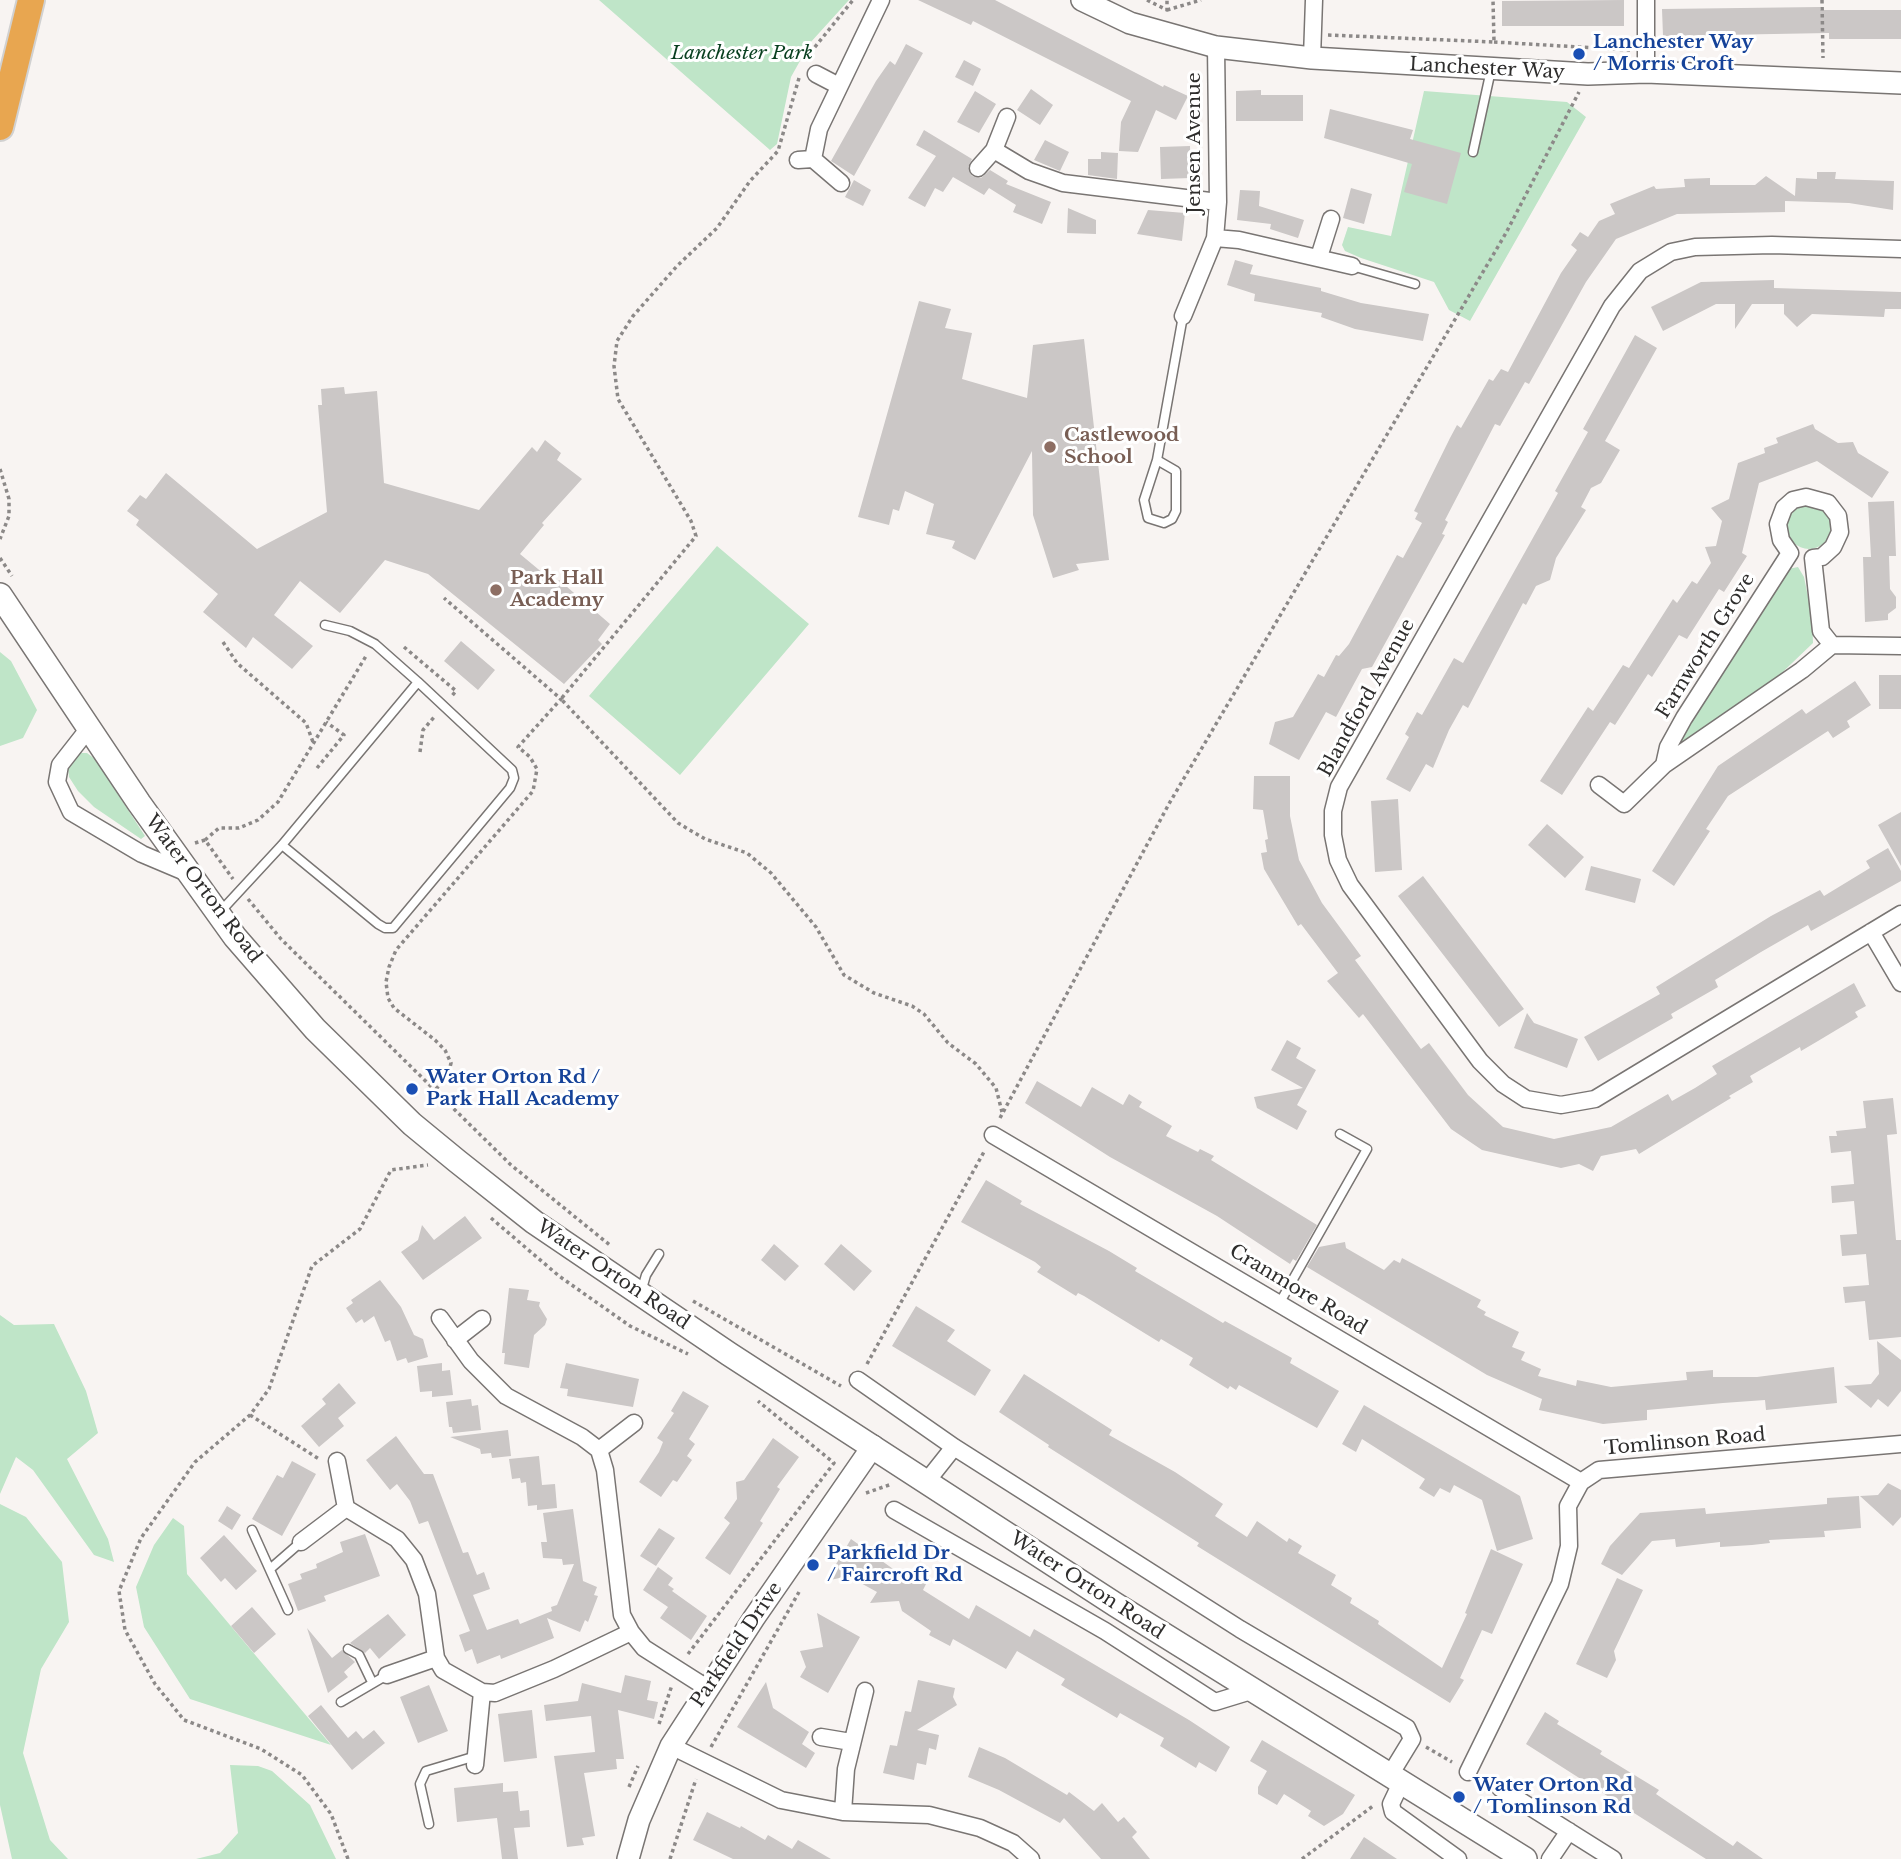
<!DOCTYPE html>
<style>
body{margin:0}
canvas{display:block;background:#f8f4f2}
</style>
<canvas width="1901" height="1859"></canvas>
<script>
const context = document.querySelector('canvas').getContext('2d');
context.lineJoin = 'round';
function paint(path, color) { context.fillStyle = color; context.fill(path, 'evenodd'); }
const shape = rows => new Path2D(rows.map(r => 'M' + r).join(''));
function stroke(path, color, width, dash) { context.strokeStyle = color; context.lineWidth = width; context.lineCap = dash ? 'butt' : 'round'; context.setLineDash(dash || []); context.stroke(path); }
function write(font, color, halo, rows, align = 'center') {
  context.font = font + ' "Libre Baskerville",serif'; context.lineWidth = 6; context.setLineDash([]); context.textBaseline = 'middle'; context.strokeStyle = halo; context.fillStyle = color; for (const [text, x, y, turn = 0] of rows) {
    context.save(); context.translate(x, y); context.rotate((+turn || 0) * Math.PI / 180); context.textAlign = isNaN(turn) ? turn : align; if (halo) context.strokeText(text, 0, 0); context.fillText(text, 0, 0); context.restore();
  }
}
paint(shape([
 [599,0,849,0,810,43,791,77,777,144,770,150],
 [1424,91,1567,102,1586,117,1470,321,1449,310,1434,282,1361,258,1345,251,1342,245,1348,227,1391,236],
 '1787 527a22 22 0 1 1 44 0a22 22 0 1 1-44 0Z',
 [717,546,809,624,680,775,589,696],
 [1798,567,1804,577,1812,617,1813,643,1768,686,1685,745,1678,745,1681,733,1788,569],
 [0,652,11,661,37,710,23,738,0,746],
 [80,753,87,753,95,759,145,836,141,839,94,807,78,791,69,777,68,767],
 [0,1315,14,1325,54,1324,86,1391,98,1433,67,1459,108,1539,114,1562,94,1555,33,1470,16,1457,0,1494],
 [0,1504,26,1517,62,1562,69,1622,41,1669,23,1753,50,1840,68,1859,12,1859,0,1805],
 [173,1518,184,1526,187,1574,331,1745,190,1699,144,1627,136,1587,154,1545],
 [230,1765,258,1766,272,1771,310,1805,336,1859,196,1859,220,1853,238,1833]
]), '#bfe5c8');
paint(shape([
 [918,0,995,0,1163,87,1164,85,1188,96,1176,120,1156,110,1138,152,1119,151,1121,122,1131,101,973,21,971,25],
 [1624,0,1624,26,1502,26,1502,1],
 [1820,7,1820,10,1901,10,1901,39,1829,39,1829,33,1663,36,1662,9],
 [906,44,923,53,854,176,831,161,876,81,890,61,895,65],
 [964,60,981,69,973,86,955,77],
 [1031,89,1053,105,1040,125,1017,110],
 [1261,90,1261,95,1303,95,1303,121,1236,121,1236,91],
 [975,91,996,104,979,133,957,122],
 [1330,109,1413,130,1410,139,1461,153,1447,204,1404,192,1412,164,1324,138],
 [924,130,972,159,968,167,972,176,981,178,990,170,1008,181,1006,184,1051,202,1042,224,1013,212,1016,205,989,188,984,195,953,177,943,192,935,188,925,207,908,198,936,156,916,145],
 [1045,140,1069,152,1060,171,1034,160],
 [1190,146,1191,178,1161,179,1160,147],
 [1101,152,1118,153,1117,179,1088,175,1088,159,1101,159],
 [1817,172,1836,172,1835,179,1894,181,1893,210,1849,203,1785,201,1785,212,1677,214,1616,239,1586,282,1529,384,1525,382,1500,426,1495,424,1445,520,1448,522,1442,534,1445,535,1372,667,1362,669,1336,717,1326,712,1299,760,1269,744,1275,722,1293,717,1318,674,1324,677,1336,655,1339,656,1349,644,1397,555,1403,558,1422,523,1415,519,1418,513,1414,511,1450,438,1457,425,1461,428,1489,379,1493,381,1501,369,1508,372,1561,273,1577,250,1571,245,1580,232,1588,237,1599,221,1615,214,1610,204,1654,186,1656,189,1685,187,1684,179,1710,178,1710,185,1755,185,1766,176,1795,196,1796,178,1817,179],
 [854,180,871,190,863,206,845,197],
 [1351,188,1372,194,1364,224,1343,218],
 [1240,190,1260,191,1259,206,1304,220,1298,238,1270,229,1271,224,1237,220],
 [1068,208,1096,220,1096,234,1067,233],
 [1148,210,1185,213,1182,241,1137,234],
 [1235,260,1253,265,1250,274,1321,288,1321,291,1361,303,1429,314,1423,341,1355,329,1321,317,1322,313,1254,301,1255,294,1227,285],
 [1774,280,1774,288,1901,292,1901,309,1885,309,1884,317,1812,314,1797,327,1784,314,1784,304,1752,304,1735,329,1735,304,1716,304,1663,331,1651,307,1701,282],
 [919,301,951,309,945,328,972,333,962,379,1027,398,1033,345,1084,339,1109,560,1076,564,1079,570,1053,578,1033,515,1032,451,975,560,952,548,955,541,926,534,934,504,905,491,899,511,893,509,889,525,858,517],
 [1635,335,1657,348,1605,441,1620,450,1601,483,1591,488,1581,507,1586,510,1556,558,1550,580,1536,586,1526,605,1523,603,1468,708,1463,705,1449,730,1433,768,1426,764,1410,792,1386,779,1409,737,1405,734,1417,712,1422,715,1454,658,1463,663,1558,493,1555,491,1588,432,1583,429],
 [344,387,345,394,377,391,384,483,479,510,532,447,537,452,545,440,561,453,557,460,582,479,542,523,544,525,520,554,556,584,559,580,610,624,598,640,602,644,564,684,428,574,385,560,340,613,300,581,274,615,313,646,292,669,253,637,246,648,203,612,218,594,136,525,139,520,127,511,140,495,146,499,166,473,257,549,327,512,318,405,322,405,321,389],
 [1813,424,1815,429,1838,443,1853,442,1858,453,1889,472,1872,498,1817,461,1759,483,1742,553,1747,556,1724,592,1719,589,1687,639,1679,635,1652,677,1648,674,1615,725,1610,722,1562,795,1540,781,1588,707,1593,711,1623,665,1629,668,1673,599,1677,603,1692,581,1697,584,1711,563,1705,547,1716,546,1722,521,1711,508,1729,499,1738,463,1765,453,1764,448,1778,443,1776,438],
 [1894,501,1896,556,1889,556,1890,589,1896,597,1896,608,1888,614,1888,620,1865,622,1863,557,1871,557,1868,502],
 [461,641,495,670,478,690,444,661],
 [1879,675,1901,675,1901,709,1879,709],
 [1855,681,1871,705,1847,721,1850,727,1833,738,1828,731,1728,796,1706,829,1710,831,1674,886,1652,871,1718,766,1802,709,1806,714],
 [1254,776,1290,776,1290,816,1299,860,1322,903,1361,956,1355,960,1421,1049,1429,1043,1468,1095,1503,1127,1554,1139,1611,1127,1668,1094,1672,1101,1695,1088,1717,1074,1712,1066,1854,983,1866,1006,1855,1012,1858,1017,1818,1041,1801,1051,1800,1047,1750,1076,1753,1082,1729,1096,1731,1098,1639,1154,1636,1149,1601,1156,1593,1171,1579,1164,1561,1168,1482,1150,1451,1129,1363,1014,1359,1018,1327,981,1338,973,1301,924,1298,926,1264,869,1261,853,1267,852,1265,840,1268,839,1263,810,1253,809],
 [1398,799,1402,870,1375,872,1371,801],
 [1901,812,1901,866,1878,825],
 [1547,824,1584,857,1565,878,1528,845],
 [1888,848,1901,871,1901,881,1811,931,1808,925,1761,952,1715,980,1718,987,1671,1014,1673,1018,1598,1061,1584,1037,1660,994,1656,987,1771,916,1820,890,1824,896,1870,868,1866,861],
 [1591,866,1641,879,1635,903,1585,890],
 [1423,876,1524,1009,1499,1027,1398,896],
 [1527,1013,1534,1023,1578,1039,1567,1068,1514,1048],
 [1287,1040,1301,1048,1296,1058,1316,1070,1297,1105,1307,1111,1297,1130,1257,1108,1254,1097,1303,1088,1271,1070],
 [1037,1081,1081,1107,1092,1087,1123,1105,1129,1094,1142,1102,1139,1107,1172,1126,1166,1136,1198,1152,1200,1149,1214,1156,1211,1160,1317,1225,1296,1261,1293,1259,1290,1264,1217,1216,1110,1157,1025,1103],
 [1893,1098,1897,1134,1887,1135,1896,1240,1901,1240,1901,1337,1869,1340,1865,1301,1845,1303,1843,1287,1869,1285,1866,1254,1842,1256,1840,1235,1857,1234,1854,1201,1832,1203,1831,1186,1854,1184,1851,1151,1831,1153,1829,1136,1837,1136,1836,1131,1866,1128,1863,1101],
 [986,1180,1022,1201,1020,1204,1109,1251,1137,1268,1135,1271,1223,1323,1225,1321,1292,1358,1290,1363,1339,1391,1317,1428,1239,1385,1236,1390,1230,1386,1228,1389,1189,1365,1193,1358,1161,1339,1159,1342,1084,1296,1078,1293,1076,1296,1037,1272,1041,1267,1035,1262,961,1222],
 [465,1216,482,1238,423,1280,401,1252,418,1240,422,1225,434,1240],
 [1345,1242,1346,1248,1384,1270,1394,1260,1400,1263,1402,1258,1481,1300,1477,1307,1486,1312,1484,1315,1519,1332,1512,1347,1525,1352,1521,1360,1541,1369,1538,1376,1576,1386,1577,1380,1611,1387,1687,1380,1686,1372,1702,1371,1713,1370,1713,1377,1757,1377,1834,1367,1837,1403,1766,1410,1765,1400,1723,1403,1647,1410,1647,1420,1603,1424,1539,1410,1542,1399,1487,1375,1307,1267,1319,1247],
 [774,1244,799,1266,785,1281,761,1260],
 [841,1244,872,1271,854,1291,824,1264],
 [380,1280,401,1307,414,1335,423,1339,428,1357,408,1363,406,1358,397,1361,390,1340,385,1342,374,1316,364,1323,362,1319,356,1323,346,1308,353,1303,351,1300],
 [509,1288,529,1290,527,1300,540,1302,539,1306,547,1319,545,1325,534,1335,529,1368,504,1364,505,1353,502,1353],
 [916,1306,955,1330,947,1341,991,1370,975,1396,892,1346],
 [1877,1341,1901,1360,1901,1391,1888,1407,1878,1399,1871,1408,1844,1386,1871,1384,1879,1374],
 [442,1363,442,1371,450,1370,453,1395,432,1397,432,1391,420,1392,417,1366],
 [566,1363,639,1379,633,1407,567,1396,568,1389,560,1388],
 [1024,1374,1112,1430,1109,1435,1175,1472,1223,1504,1215,1516,1247,1537,1257,1521,1287,1542,1289,1538,1302,1546,1298,1553,1336,1575,1331,1585,1352,1598,1350,1603,1379,1621,1378,1624,1442,1668,1467,1614,1465,1613,1491,1549,1523,1564,1492,1634,1482,1630,1460,1678,1464,1680,1450,1703,1197,1546,1199,1543,1048,1447,1049,1445,999,1412],
 [339,1383,356,1403,338,1418,344,1426,319,1447,301,1426,326,1404,322,1399],
 [683,1391,709,1406,689,1439,695,1444,687,1456,692,1460,677,1482,673,1480,661,1497,639,1482,659,1452,663,1442,657,1438,674,1413,671,1411],
 [471,1399,472,1406,478,1405,481,1430,453,1433,452,1427,449,1427,446,1402],
 [1364,1405,1520,1496,1533,1539,1497,1551,1482,1500,1454,1485,1450,1493,1440,1488,1434,1497,1419,1488,1425,1479,1362,1439,1356,1452,1342,1444],
 [508,1430,511,1456,492,1458,491,1453,481,1454,480,1449,450,1437],
 [396,1436,424,1474,433,1474,463,1553,468,1552,477,1575,484,1572,490,1589,473,1595,487,1630,518,1619,520,1624,552,1611,551,1607,557,1605,574,1564,563,1565,562,1559,543,1558,541,1542,547,1542,543,1513,573,1509,583,1581,597,1587,594,1595,598,1596,588,1622,585,1620,580,1632,547,1618,554,1638,501,1659,500,1655,477,1664,472,1649,465,1652,459,1635,470,1631,428,1521,419,1524,410,1501,397,1484,390,1490,366,1460],
 [773,1438,799,1457,777,1487,780,1489,760,1521,763,1523,730,1575,705,1558,730,1523,724,1518,737,1499,736,1482,744,1480],
 [539,1456,542,1485,555,1484,557,1508,537,1510,537,1505,528,1506,526,1482,521,1483,520,1478,512,1479,509,1459],
 [292,1461,316,1474,282,1536,252,1519,277,1475,283,1478],
 [1888,1483,1901,1490,1901,1517,1893,1526,1860,1496,1878,1495],
 [1859,1496,1861,1528,1824,1531,1825,1537,1769,1540,1770,1543,1752,1545,1720,1547,1720,1542,1676,1547,1675,1539,1652,1541,1622,1575,1601,1564,1610,1546,1640,1513,1705,1508,1706,1514,1827,1504,1827,1498],
 [227,1506,241,1515,232,1530,218,1521],
 [659,1528,675,1538,656,1566,640,1556],
 [365,1534,380,1576,324,1596,326,1601,298,1611,288,1584,302,1579,300,1574,317,1568,316,1564,343,1552,340,1542],
 [224,1535,257,1571,236,1590,225,1578,221,1582,200,1558],
 [851,1539,903,1576,906,1570,927,1582,923,1590,969,1619,976,1605,1030,1637,1034,1629,1189,1720,1230,1747,1216,1772,1199,1762,1196,1768,1160,1746,1164,1738,1120,1713,1117,1718,1061,1685,1065,1679,1017,1651,1006,1669,953,1639,950,1646,929,1635,931,1631,902,1611,899,1601,870,1603,877,1592,848,1576,826,1581],
 [658,1567,673,1578,668,1585,674,1589,672,1591,707,1616,691,1640,660,1618,668,1607,643,1590],
 [1617,1578,1643,1590,1614,1651,1616,1660,1607,1678,1576,1664],
 [252,1607,276,1634,254,1653,231,1626],
 [817,1613,860,1637,828,1693,800,1677,806,1667,800,1651,823,1647],
 [388,1614,406,1635,379,1659,370,1648,365,1653,350,1643],
 [307,1628,332,1658,342,1650,355,1662,344,1672,348,1677,328,1693],
 [625,1675,651,1681,647,1700,658,1702,654,1719,618,1710,624,1759,616,1759,617,1769,584,1773,595,1836,582,1838,584,1845,567,1847,554,1756,595,1752,591,1716,546,1721,544,1705,578,1701,582,1683,621,1693],
 [918,1680,955,1688,953,1697,957,1705,917,1730,939,1735,936,1750,929,1748,926,1765,917,1763,914,1780,883,1773,890,1745,897,1746,905,1711,911,1712],
 [766,1682,773,1708,809,1732,802,1744,815,1753,806,1768,737,1727],
 [429,1685,448,1731,418,1743,400,1697],
 [321,1705,348,1738,356,1731,363,1739,374,1730,385,1743,352,1770,308,1716],
 [532,1710,537,1758,504,1762,498,1714],
 [1545,1712,1559,1721,1557,1724,1602,1751,1600,1754,1659,1790,1656,1794,1733,1846,1737,1841,1763,1859,1706,1859,1526,1744],
 [1262,1740,1355,1795,1343,1814,1324,1826,1308,1816,1311,1811,1284,1794,1277,1805,1258,1794,1258,1787,1267,1771,1250,1761],
 [979,1747,1005,1758,1067,1795,1069,1792,1094,1811,1102,1803,1118,1822,1124,1817,1137,1832,1132,1837,1150,1859,1101,1859,1064,1818,1060,1823,999,1790,968,1777],
 [503,1783,503,1792,518,1791,520,1811,529,1810,530,1827,514,1828,518,1859,502,1859,497,1818,457,1822,454,1788],
 [707,1812,740,1828,741,1826,765,1840,768,1835,792,1849,798,1840,831,1859,733,1859,693,1840],
 [1364,1837,1397,1859,1350,1859]
]), '#cbc7c6');
const service = shape([
 [1473,152,1491,70],
 [1352,266,1415,284],
 [1157,460,1176,471,1176,511,1172,519,1164,523,1148,518,1144,500,1157,460,1183,316],
 [325,625,350,631,375,644,418,682],
 [220,912,282,845,418,682,512,770,514,778,510,788,393,928,385,928,378,924,282,845],
 [641,1292,646,1275,659,1254],
 [1279,1304,1367,1149,1340,1134],
 [252,1530,288,1610],
 [270,1569,301,1542],
 [348,1649,359,1655,372,1682],
 [341,1702,387,1675],
 [429,1824,420,1784,426,1771,476,1756]
]);
const minor = shape([
 [1646,0,1646,72],
 [1312,58,1314,0],
 [816,74,839,86],
 [994,150,1007,117],
 [813,159,819,129,881,0],
 [798,160,813,159,841,183],
 [978,168,994,150,1029,171,1063,183,1218,202],
 [1215,238,1239,240,1352,266],
 [1901,249,1772,245,1695,247,1671,252,1640,271,1612,306,1339,787,1333,811,1333,835,1338,860,1350,885,1480,1061,1503,1084,1526,1099,1561,1105,1595,1099,1901,914],
 [1319,257,1331,219],
 [1183,316,1215,238,1218,202,1216,47],
 [1832,645,1821,631,1813,558,1822,557,1833,547,1840,532,1838,516,1828,503,1806,497,1793,500,1784,508,1778,524,1781,540,1790,553,1684,718,1668,747,1664,765,1802,670,1832,645,1901,646],
 [89,728,60,765,57,782,71,812,142,854,187,873],
 [1599,785,1624,804,1664,765],
 [1871,932,1901,983],
 [993,1135,1581,1482],
 [440,1318,471,1361,506,1396,582,1437,599,1450,605,1470,622,1615,631,1632,644,1648,707,1688],
 [455,1340,482,1319],
 [858,1380,954,1447,1240,1629,1407,1728,1412,1739,1390,1775],
 [599,1450,634,1423],
 [337,1461,346,1508],
 [927,1481,954,1447],
 [894,1510,1105,1631,1215,1702,1251,1691],
 [301,1542,346,1508,397,1539,414,1560,427,1594,436,1658,443,1670,482,1692,495,1693,554,1669,631,1632],
 [387,1675,436,1658],
 [821,1737,851,1742],
 [671,1746,781,1800,843,1812,929,1815,980,1828,1013,1843,1031,1859],
 [475,1765,482,1692],
 [1468,1772,1560,1584,1569,1546,1568,1506,1581,1482,1599,1470,1901,1444],
 [1401,1783,1391,1804,1393,1812,1458,1859],
 [1500,1788,1613,1859],
 [843,1812,846,1769,865,1691],
 [1550,1859,1569,1831]
]);
const tertiary = shape([
 [1082,0,1130,23,1216,47,1312,58,1588,74,1646,72,1901,83],
 [628,1859,639,1820,671,1746,754,1618,873,1446]
]);
const secondary = shape([
 [0,595,139,803,235,937,315,1029,412,1124,457,1161,534,1222,729,1354,1116,1605,1525,1859]
]);
const trunk = shape([
 [0,127,31,0]
]);
stroke(service, '#797573', 11);
stroke(minor, '#797573', 19);
stroke(tertiary, '#797573', 24);
stroke(secondary, '#797573', 26);
stroke(trunk, '#d1d1d1', 30);
stroke(shape([
 [1147,0,1167,10,1167,0],
 [1822,0,1823,58],
 [1167,10,1201,0],
 [1328,35,1494,42,1493,0],
 [1494,42,1630,50],
 [806,58,853,0],
 [799,78,778,151,750,181,717,228,677,266,633,316,617,341,614,366,618,399,691,521,696,536,561,699,678,823,705,839,747,853,771,873,816,927,844,975,874,993,912,1006,924,1014,948,1043,976,1064,996,1088,1002,1112],
 [0,469,9,499,9,516,0,539],
 [0,558,12,576],
 [223,642,237,663,306,723,313,742],
 [404,647,456,691,451,697],
 [420,752,423,730,435,716],
 [317,768,344,735,326,722],
 [205,840,219,828,239,828,258,820,278,802,366,656],
 [195,843,205,840,233,879],
 [248,899,281,939,511,1165,611,1246],
 [436,1089,448,1076,451,1063,445,1050,435,1040,394,1008,388,998,386,982,389,967,396,950,533,791,537,769,530,757,518,747,561,699,444,598],
 [1000,1118,1170,802,1506,233,1579,92],
 [491,1218,559,1276,630,1326,688,1354],
 [693,1301,841,1386],
 [867,1364,985,1150],
 [250,1415,319,1459],
 [866,1493,892,1484],
 [688,1654,834,1463,758,1401],
 [659,1724,672,1685],
 [711,1747,799,1592],
 [1426,1747,1452,1762],
 [629,1787,638,1766],
 [348,1859,331,1814,302,1775,261,1749,184,1720,155,1684,125,1630,119,1591,141,1538,195,1462,250,1415,269,1389,312,1266,360,1229,391,1170,428,1165],
 [670,1859,696,1779],
 [1302,1859,1373,1806]
]), '#8c8988', 3.5, [3.5, 3.5]);
stroke(service, '#fff', 8);
stroke(minor, '#fff', 16);
stroke(tertiary, '#fff', 21);
stroke(secondary, '#fff', 23);
stroke(trunk, '#e8a650', 26);
for (const [x, y, r, color] of [
 [1579,54,7,"#1a4fb4"],
 [1050,447,7,"#8d6e63"],
 [496,590,7,"#8d6e63"],
 [412,1089,7,"#1a4fb4"],
 [813,1565,7,"#1a4fb4"],
 [1459,1797,7,"#1a4fb4"]
]) { const dot = new Path2D(); dot.arc(x, y, r, 0, 2 * Math.PI); context.fillStyle = color; context.fill(dot); stroke(dot, '#fff', 2.5); }
write('bold 19px', '#164399', '#fff', [
 ["Lanchester Way",1593,43],
 ["/ Morris Croft",1593,65],
 ["Water Orton Rd /",426,1078],
 ["Park Hall Academy",426,1100],
 ["Parkfield Dr",827,1554],
 ["/ Faircroft Rd",827,1576],
 ["Water Orton Rd",1473,1786],
 ["/ Tomlinson Rd",1473,1808]
], 'left');
write('italic 19px', '#083f1f', '#fff', [
 ["Lanchester Park",742,54]
]);
write('19px', '#2e2d2c', '#fff', [
 ["Lanchester Way",1487,69,3],
 ["Jensen Avenue",1195,143,-90],
 ["Farnworth Grove",1706,646,-58],
 ["Blandford Avenue",1367,698,-61],
 ["Water Orton Road",203,889,53],
 ["Water Orton Road",613,1275,34],
 ["Cranmore Road",1298,1290,31],
 ["Tomlinson Road",1685,1442,-5],
 ["Water Orton Road",1087,1586,33],
 ["Parkfield Drive",737,1645,-56]
]);
write('bold 19px', '#785e54', '#fff', [
 ["Castlewood",1064,436],
 ["School",1064,458],
 ["Park Hall",510,579],
 ["Academy",510,601]
], 'left');
</script>
